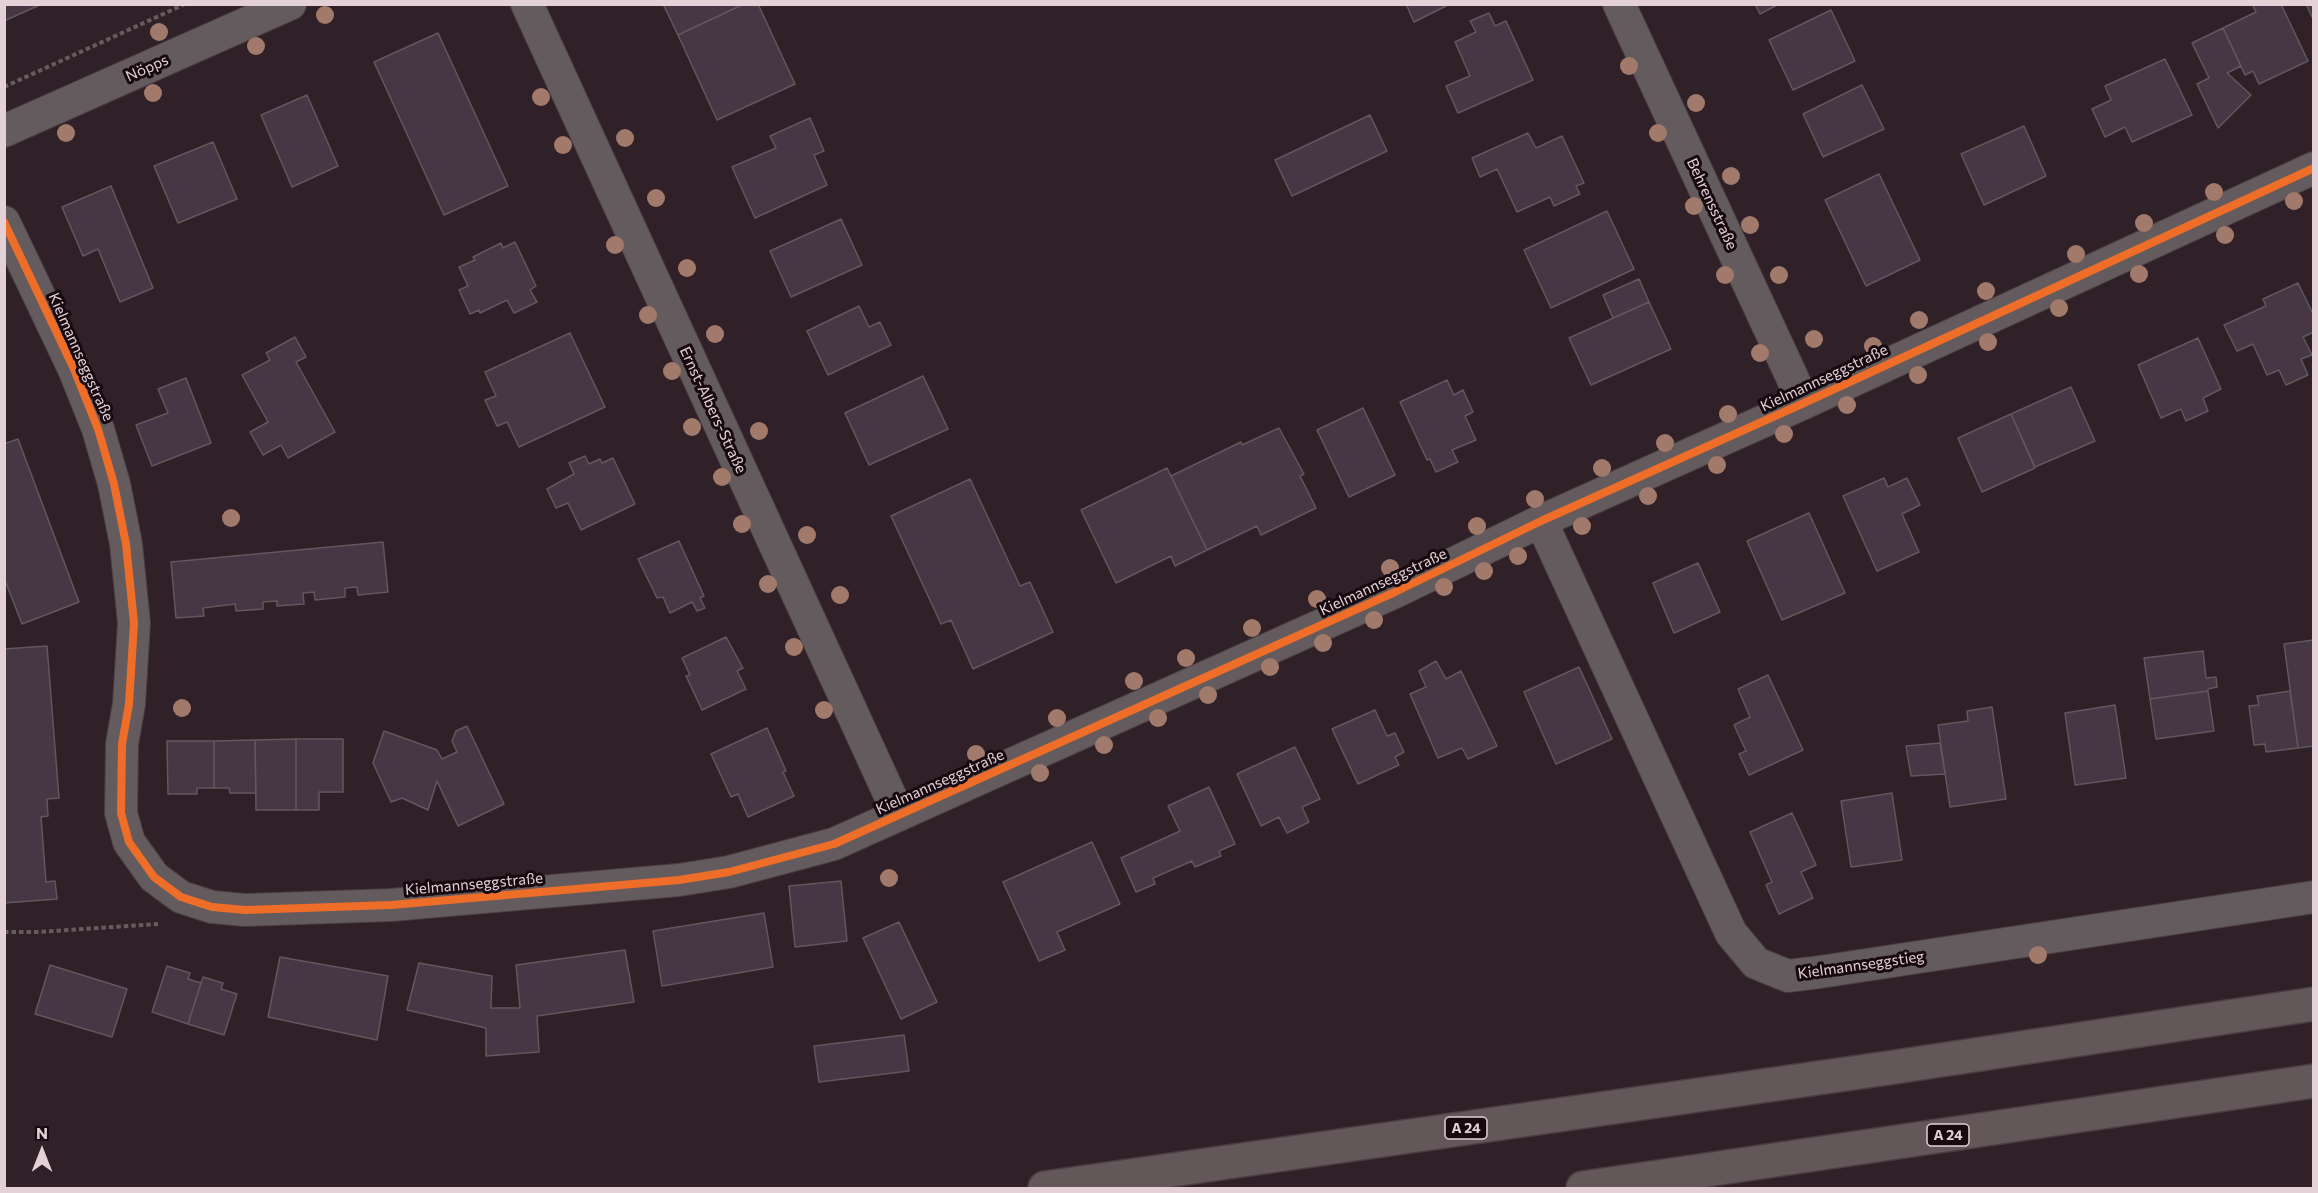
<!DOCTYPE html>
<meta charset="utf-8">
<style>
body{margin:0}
#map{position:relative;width:2318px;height:1193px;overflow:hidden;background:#302027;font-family:Commissioner,sans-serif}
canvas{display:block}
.frame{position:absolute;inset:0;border:6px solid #e4d0d7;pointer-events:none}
.north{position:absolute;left:12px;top:1121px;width:60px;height:60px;-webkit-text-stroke:4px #16090f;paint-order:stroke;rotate:0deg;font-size:16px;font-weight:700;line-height:24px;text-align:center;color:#e4d0d7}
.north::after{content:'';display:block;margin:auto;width:21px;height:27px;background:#e4d0d7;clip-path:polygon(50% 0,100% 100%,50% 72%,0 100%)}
</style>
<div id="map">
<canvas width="2318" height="1193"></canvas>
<div class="frame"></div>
<div class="north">N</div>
</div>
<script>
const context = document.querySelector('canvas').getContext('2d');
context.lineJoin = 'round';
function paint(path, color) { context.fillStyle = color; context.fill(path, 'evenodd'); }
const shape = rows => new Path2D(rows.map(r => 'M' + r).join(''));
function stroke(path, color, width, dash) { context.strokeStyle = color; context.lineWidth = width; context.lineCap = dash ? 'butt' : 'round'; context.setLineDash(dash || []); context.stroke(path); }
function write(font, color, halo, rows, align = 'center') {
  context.font = font + ' Commissioner,sans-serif'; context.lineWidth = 6; context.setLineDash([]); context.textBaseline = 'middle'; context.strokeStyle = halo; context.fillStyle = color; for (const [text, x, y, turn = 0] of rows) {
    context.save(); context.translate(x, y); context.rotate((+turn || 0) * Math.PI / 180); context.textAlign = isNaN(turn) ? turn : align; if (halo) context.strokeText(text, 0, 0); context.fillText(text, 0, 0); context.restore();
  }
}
const building = shape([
 [4,4,42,4,4,21,4,4],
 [663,4,744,4,678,35,663,4],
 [744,4,758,4,795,84,717,120,678,35,744,4],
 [1406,4,1450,4,1414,22,1406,4],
 [1755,4,1779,4,1760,14,1755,4],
 [2252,4,2281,4,2308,61,2259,84,2253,71,2245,75,2223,28,2256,12,2252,4],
 [2306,4,2314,4,2314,21,2306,4],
 [1831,10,1855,61,1793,90,1769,40,1831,10],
 [1489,13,1495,26,1506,21,1533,80,1458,113,1446,86,1470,76,1455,42,1476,32,1470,21,1489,13],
 [2223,28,2241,66,2227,73,2251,95,2218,128,2197,84,2209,78,2192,43,2223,28],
 [438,33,508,186,444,215,374,62,438,33],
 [2165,59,2192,115,2132,142,2125,127,2105,137,2092,109,2111,100,2105,86,2165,59],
 [1862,85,1884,129,1823,157,1803,114,1862,85],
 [307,95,338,166,292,187,261,115,307,95],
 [1370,115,1387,151,1292,196,1275,160,1370,115],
 [810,118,824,151,814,155,827,185,755,218,732,167,776,148,770,136,810,118],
 [2024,126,2046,176,1984,205,1961,154,2024,126],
 [1528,133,1536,148,1562,136,1584,183,1576,186,1580,194,1554,206,1550,197,1517,212,1497,169,1480,177,1472,158,1528,133],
 [213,142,237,199,178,223,154,166,213,142],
 [1879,174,1920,260,1866,286,1825,200,1879,174],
 [111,186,153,288,120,302,98,249,83,256,62,207,111,186],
 [1607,211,1634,269,1551,308,1524,250,1607,211],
 [841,219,862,265,791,297,770,251,841,219],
 [515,242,536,286,530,290,537,302,514,313,507,300,480,313,479,310,470,314,459,290,468,286,459,267,475,260,473,257,501,243,503,248,515,242],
 [1639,279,1649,302,1613,318,1603,295,1639,279],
 [2298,283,2314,316,2314,332,2303,337,2312,355,2301,359,2308,375,2286,385,2279,370,2267,375,2253,344,2237,351,2224,325,2266,306,2263,299,2298,283],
 [1649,302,1671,349,1591,385,1569,338,1649,302],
 [859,306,869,327,880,322,891,345,828,375,807,331,859,306],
 [570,333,605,407,519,447,507,422,497,426,485,400,496,396,485,372,570,333],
 [295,337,306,357,296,362,335,432,288,458,281,445,263,455,250,432,268,422,242,375,270,360,266,353,295,337],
 [2198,338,2221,389,2203,398,2208,411,2186,421,2181,409,2161,418,2138,365,2198,338],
 [923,376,948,429,869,465,845,413,923,376],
 [186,378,211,443,152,466,136,425,168,413,158,389,186,378],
 [1447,380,1454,395,1463,390,1473,412,1465,416,1476,440,1452,450,1458,462,1436,472,1430,459,1427,460,1400,402,1447,380],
 [2071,387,2095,441,2035,467,2011,414,2071,387],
 [1363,408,1395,475,1349,497,1317,430,1363,408],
 [2011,414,2035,468,1982,492,1958,438,2011,414],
 [1279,428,1304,474,1300,476,1316,508,1261,535,1257,526,1207,550,1171,476,1241,442,1242,445,1279,428],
 [18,439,79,602,22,624,4,578,4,444,18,439],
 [585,456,589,464,600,459,602,463,613,458,635,504,581,530,568,503,556,508,547,489,574,474,569,463,585,456],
 [1167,468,1207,550,1175,566,1171,556,1116,583,1081,510,1167,468],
 [1884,478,1888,487,1907,478,1920,505,1902,514,1919,552,1877,571,1843,496,1884,478],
 [970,479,1020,586,1030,582,1053,632,973,669,951,620,941,624,891,516,970,479],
 [1809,513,1845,593,1782,620,1747,541,1809,513],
 [679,541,704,596,700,598,705,608,697,611,692,602,670,613,663,597,657,598,638,559,679,541],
 [383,542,388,592,358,595,357,587,345,588,345,597,315,600,314,592,303,593,304,604,277,606,277,601,263,602,263,609,236,611,235,604,203,608,204,616,176,618,171,562,383,542],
 [1698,563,1720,612,1674,633,1653,583,1698,563],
 [726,637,743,668,737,671,746,689,702,710,686,676,690,675,682,658,726,637],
 [2313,640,2314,746,2298,748,2284,644,2313,640],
 [47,646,59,798,47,799,48,816,41,817,46,882,55,881,57,899,4,903,4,649,47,646],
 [2203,651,2206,678,2216,677,2217,687,2208,689,2208,691,2150,699,2144,658,2203,651],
 [1436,661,1446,679,1461,671,1497,746,1468,759,1462,748,1438,758,1410,694,1426,687,1419,671,1436,661],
 [1579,667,1612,739,1556,764,1524,692,1579,667],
 [1768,675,1803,750,1749,775,1739,754,1746,751,1734,725,1750,717,1738,689,1768,675],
 [2208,691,2214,731,2156,739,2150,699,2208,691],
 [2290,691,2298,748,2266,752,2265,744,2254,745,2249,706,2259,705,2257,696,2290,691],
 [2115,705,2126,778,2075,785,2065,713,2115,705],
 [1992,707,2006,799,1950,807,1938,725,1968,721,1967,711,1992,707],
 [1375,710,1387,736,1395,733,1404,752,1395,757,1399,765,1358,784,1332,729,1375,710],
 [467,726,504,804,458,826,437,781,428,810,402,798,391,802,373,763,384,731,437,750,442,759,457,752,452,741,456,731,467,726],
 [767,728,786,771,783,772,794,796,748,817,738,794,731,797,711,754,767,728],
 [296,739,296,810,256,810,255,740,296,739],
 [296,739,343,739,343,792,319,792,319,810,296,810,296,739],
 [255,740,256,793,230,793,229,788,214,788,214,741,255,740],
 [167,741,214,741,214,788,197,788,197,794,168,794,167,741],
 [1940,743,1945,774,1911,776,1906,746,1940,743],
 [1295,747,1320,799,1302,807,1309,822,1287,833,1279,817,1261,826,1237,774,1295,747],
 [1209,787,1235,844,1219,851,1221,856,1195,867,1192,861,1153,878,1155,884,1136,892,1121,858,1180,831,1168,806,1209,787],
 [1892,793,1902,860,1851,867,1841,801,1892,793],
 [1792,813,1816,865,1801,872,1813,898,1779,914,1766,885,1772,882,1750,832,1792,813],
 [1092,842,1120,904,1057,932,1065,950,1039,961,1003,882,1092,842],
 [841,881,847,941,795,947,789,886,841,881],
 [764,913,773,967,662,986,653,931,764,913],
 [899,922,937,1002,901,1019,863,938,899,922],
 [625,950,634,1002,537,1016,539,1052,486,1056,486,1028,407,1010,419,963,492,976,491,1008,520,1008,516,965,625,950],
 [280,957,388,976,377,1040,268,1017,280,957],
 [50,965,127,989,112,1037,35,1014,50,965],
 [167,966,190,973,188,979,201,983,188,1024,152,1012,167,966],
 [203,977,223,983,221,989,237,994,224,1035,188,1024,203,977],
 [904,1035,909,1071,819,1082,814,1046,904,1035]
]);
paint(building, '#473643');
stroke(building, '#63575f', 1.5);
const minor = shape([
 [527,4,899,815],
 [1619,4,1804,403],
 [4,131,290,4],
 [4,222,74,369,98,429,114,484,126,544,134,623,129,704,122,744,121,813,129,842,154,877,181,897,212,907,245,910,391,905,679,880,729,872,834,844,1395,592,1541,521,1804,403,2314,168],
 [1541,521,1731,933,1756,963,1788,976,1820,972,2314,897]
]);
const motorway = shape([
 [1045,1188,1888,1068,2314,1004],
 [1583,1188,2314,1081]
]);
stroke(minor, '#4b3e43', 34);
stroke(motorway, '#4b3e43', 36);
stroke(shape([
 [4,87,185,4],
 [4,932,38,932,158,924]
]), '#665c5f', 4, [4.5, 3]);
stroke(minor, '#635b5d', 32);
stroke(motorway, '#64575a', 33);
stroke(shape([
 [4,222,74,369,98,429,114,484,126,544,134,623,129,704,122,744,121,813,129,842,154,877,181,897,212,907,245,910,391,905,679,880,729,872,834,844,1395,592,1541,521,1804,403,2314,168]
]), '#ee6e29', 8);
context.fillStyle = '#a27a6c';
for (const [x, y] of [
 [325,15],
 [159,32],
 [256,46],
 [1629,66],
 [153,93],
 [541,97],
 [1696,103],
 [66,133],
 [1658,133],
 [625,138],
 [563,145],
 [1731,176],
 [2214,192],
 [656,198],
 [2294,201],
 [1694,206],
 [2144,223],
 [1750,225],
 [2225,235],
 [615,245],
 [2076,254],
 [687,268],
 [2139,274],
 [1725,275],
 [1779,275],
 [1986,291],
 [2059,308],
 [648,315],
 [1919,320],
 [715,334],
 [1814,339],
 [1988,342],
 [1873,346],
 [1760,353],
 [672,371],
 [1918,375],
 [1847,405],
 [1728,414],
 [692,427],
 [759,431],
 [1784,434],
 [1665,443],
 [1717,465],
 [1602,468],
 [722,477],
 [1648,496],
 [1535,499],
 [231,518],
 [742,524],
 [1477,526],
 [1582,526],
 [807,535],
 [1518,556],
 [1390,568],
 [1484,571],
 [768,584],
 [1444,587],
 [840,595],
 [1317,599],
 [1374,620],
 [1252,628],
 [1323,643],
 [794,647],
 [1186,658],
 [1270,667],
 [1134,681],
 [1208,695],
 [182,708],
 [824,710],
 [1057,718],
 [1158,718],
 [1104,745],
 [976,754],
 [1040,773],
 [889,878],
 [2038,955]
]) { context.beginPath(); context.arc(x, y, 9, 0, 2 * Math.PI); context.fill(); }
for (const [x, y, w] of [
 [1466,1128,42],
 [1948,1135,42]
]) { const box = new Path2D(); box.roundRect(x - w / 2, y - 11, w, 22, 4.5); context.fillStyle = '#16090f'; context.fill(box); stroke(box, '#e4d0d7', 1.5); }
write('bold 14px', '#e4d0d7', null, [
 ["A 24",1466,1128],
 ["A 24",1948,1135]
]);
write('15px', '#e4d0d7', '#16090f', [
 ["Nöpps",147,68,-24],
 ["Behrensstraße",1712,204,65],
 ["Kielmannseggstraße",81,357,66],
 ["Kielmannseggstraße",1824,378,-25],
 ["Ernst-Albers-Straße",713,410,65],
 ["Kielmannseggstraße",1383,582,-25],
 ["Kielmannseggstraße",940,782,-24],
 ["Kielmannseggstraße",474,884,-5],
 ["Kielmannseggstieg",1861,965,-8]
]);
</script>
